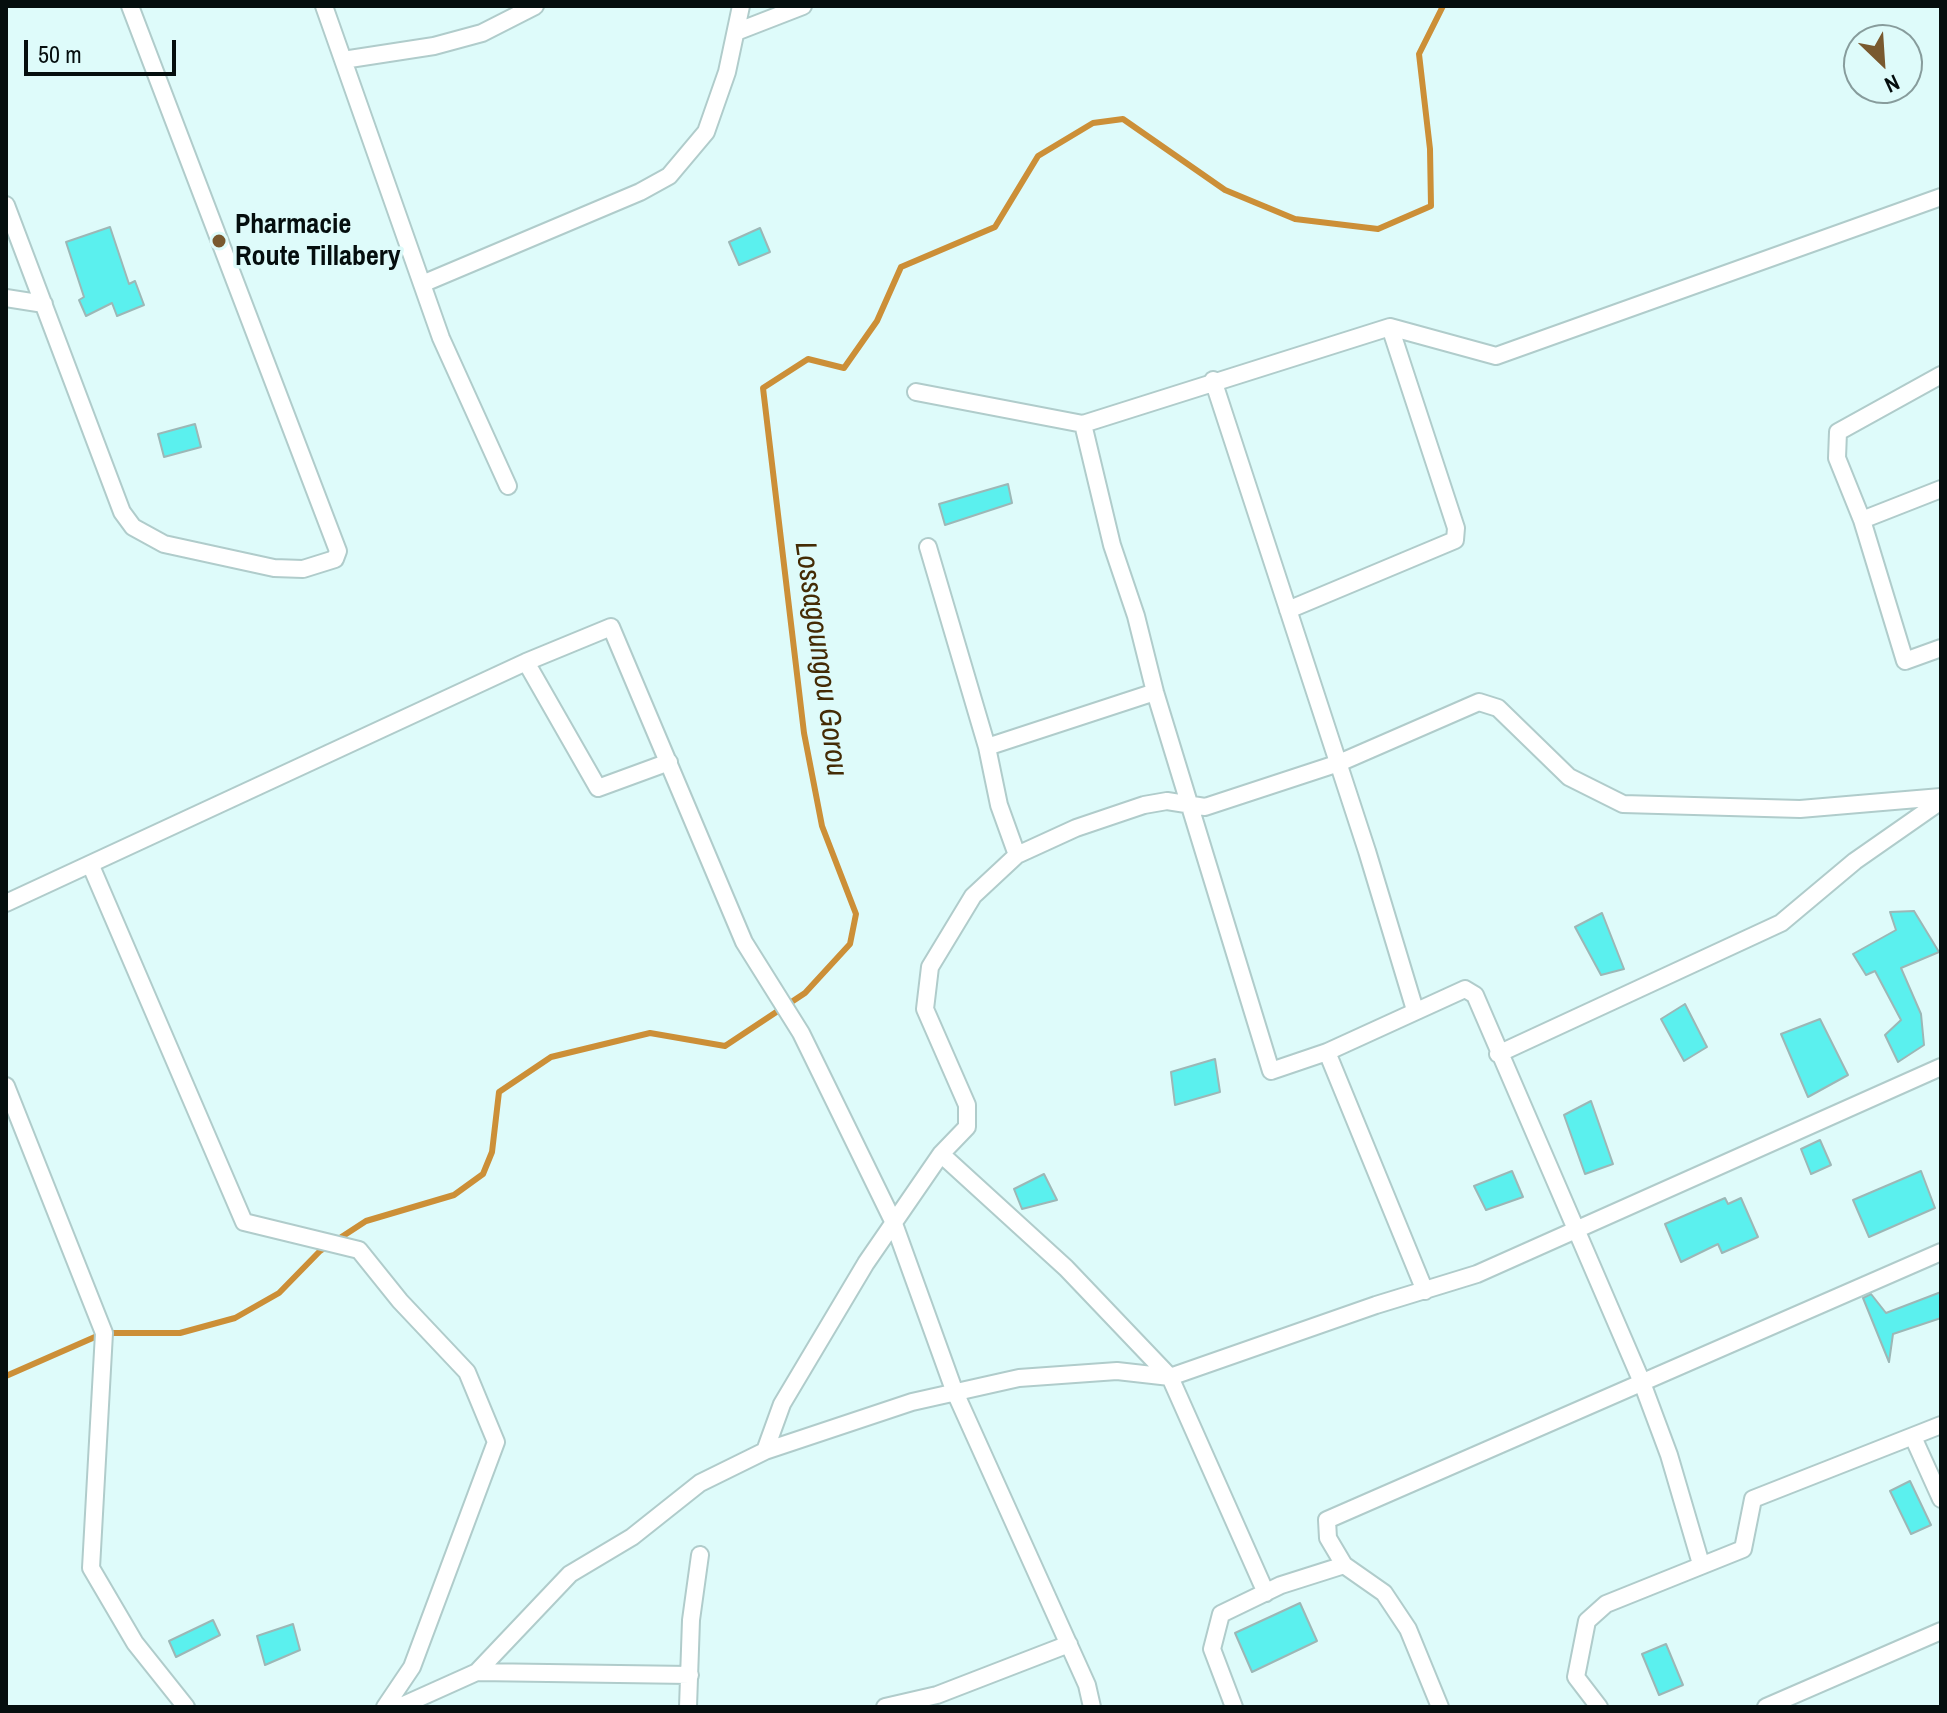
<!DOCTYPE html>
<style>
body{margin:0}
#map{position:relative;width:1947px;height:1713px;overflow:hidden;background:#defbfa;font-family:"Archivo Narrow",sans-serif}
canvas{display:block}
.frame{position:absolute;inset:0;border:8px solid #050e0e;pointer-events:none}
.north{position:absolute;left:1843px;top:24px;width:80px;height:80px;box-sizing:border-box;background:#defbfa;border:2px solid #879c9c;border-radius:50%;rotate:155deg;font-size:22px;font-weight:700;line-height:32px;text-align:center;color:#050e0e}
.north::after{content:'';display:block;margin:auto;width:28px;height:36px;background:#79592f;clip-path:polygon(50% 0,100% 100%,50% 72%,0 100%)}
.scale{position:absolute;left:24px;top:40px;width:152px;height:36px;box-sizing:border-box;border:4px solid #050e0e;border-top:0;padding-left:10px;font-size:24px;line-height:28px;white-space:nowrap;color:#050e0e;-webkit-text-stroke:6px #defbfa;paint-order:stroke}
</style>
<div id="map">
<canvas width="1947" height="1713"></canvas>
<div class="frame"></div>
<div class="north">N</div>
<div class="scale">50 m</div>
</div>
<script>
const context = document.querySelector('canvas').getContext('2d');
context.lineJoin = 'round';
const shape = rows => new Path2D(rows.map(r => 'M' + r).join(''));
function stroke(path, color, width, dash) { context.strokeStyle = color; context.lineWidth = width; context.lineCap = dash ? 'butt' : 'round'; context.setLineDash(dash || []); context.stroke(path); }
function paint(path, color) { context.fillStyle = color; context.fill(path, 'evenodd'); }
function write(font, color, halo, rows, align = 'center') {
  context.font = font + ' "Archivo Narrow",sans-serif'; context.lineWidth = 7; context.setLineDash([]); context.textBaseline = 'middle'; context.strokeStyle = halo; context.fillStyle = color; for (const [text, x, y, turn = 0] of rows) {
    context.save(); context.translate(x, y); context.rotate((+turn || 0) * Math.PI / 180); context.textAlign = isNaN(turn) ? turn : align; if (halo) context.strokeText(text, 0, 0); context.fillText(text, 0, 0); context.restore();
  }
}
stroke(shape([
 [6,1376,104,1333,180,1333,235,1318,279,1293,320,1251,366,1221,454,1195,483,1174,492,1152,499,1092,551,1057,650,1033,725,1046,805,993,850,944,856,914,822,826,804,733,763,388,808,359,844,368,877,321,901,267,995,227,1038,156,1093,123,1123,119,1225,190,1295,219,1378,229,1431,206,1430,149,1419,54,1443,6]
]), '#cc8f37', 6);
const building = shape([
 [110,227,129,284,135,281,144,305,117,316,112,303,86,316,79,300,84,297,66,242,110,227],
 [760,228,770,252,739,265,729,242,760,228],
 [195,424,201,447,164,457,158,434,195,424],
 [1008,484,1012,503,945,525,939,504,1008,484],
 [1914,911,1939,952,1901,968,1921,1014,1924,1045,1898,1062,1885,1035,1901,1020,1875,971,1866,975,1853,954,1896,930,1890,912,1914,911],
 [1602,913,1624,969,1601,975,1575,927,1602,913],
 [1685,1004,1707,1047,1684,1061,1661,1019,1685,1004],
 [1820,1019,1848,1075,1808,1097,1781,1034,1820,1019],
 [1215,1059,1220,1092,1175,1105,1171,1072,1215,1059],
 [1591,1101,1613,1164,1585,1174,1564,1115,1591,1101],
 [1820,1140,1831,1165,1811,1174,1801,1149,1820,1140],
 [1512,1171,1523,1197,1486,1210,1474,1186,1512,1171],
 [1921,1171,1935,1208,1869,1237,1853,1200,1921,1171],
 [1044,1174,1057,1200,1022,1209,1014,1189,1044,1174],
 [1725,1198,1728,1204,1741,1198,1758,1237,1722,1253,1718,1244,1681,1262,1665,1224,1725,1198],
 [1941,1292,1941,1318,1893,1334,1889,1362,1863,1298,1871,1294,1886,1313,1941,1292],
 [1910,1481,1931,1525,1911,1534,1890,1491,1910,1481],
 [1300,1603,1317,1641,1252,1672,1235,1633,1300,1603],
 [213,1620,220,1635,176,1657,169,1641,213,1620],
 [293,1624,300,1650,265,1665,257,1636,293,1624],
 [1666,1644,1683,1685,1659,1695,1642,1654,1666,1644]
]);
paint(building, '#5bf0ee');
stroke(building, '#9cb7b6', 2);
const street = shape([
 [324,6,441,338,508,486],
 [736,32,803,6],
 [343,60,434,46,482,33,535,6],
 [6,205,122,512,133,527,164,544,274,568,303,569,335,559,338,551,130,6],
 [422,284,640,192,669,176,706,132,727,72,741,6],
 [6,298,44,304],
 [1213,380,1367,851,1415,1010],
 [916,392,1083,424,1390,327,1496,356,1941,197],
 [1083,424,1112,545,1136,616,1155,692,1271,1071,1327,1052,1465,989,1475,995,1641,1380,1669,1455,1701,1564],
 [1941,489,1862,520,1905,661,1941,648],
 [1862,520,1837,458,1838,432,1941,375],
 [928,547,987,747,999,805,1017,855],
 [1288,610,1455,540,1456,528,1390,327],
 [526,662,598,788,669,762],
 [987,747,1155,692],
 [91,866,244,1222,359,1250,400,1301,467,1372,496,1442,412,1667,385,1707],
 [6,903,526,662,611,627,744,942,801,1033,893,1221,954,1390,1087,1685,1092,1707],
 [1327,1052,1425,1291],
 [1498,1054,1781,923,1855,861,1941,801],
 [6,1086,104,1333,91,1568,135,1643,186,1707],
 [941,1154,1066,1268,1170,1377,1266,1593],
 [1913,1437,1941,1499],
 [765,1451,782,1404,866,1263,941,1154,967,1127,967,1105,925,1009,930,967,973,896,1017,855,1076,828,1144,805,1167,801,1205,807,1339,763,1479,702,1498,708,1569,777,1623,804,1800,809,1941,797],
 [1344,1565,1328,1538,1327,1520,1941,1252],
 [477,1672,690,1675],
 [399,1707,477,1672,570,1574,632,1537,700,1483,765,1451,912,1402,1019,1378,1117,1371,1170,1377,1376,1305,1477,1274,1941,1067],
 [688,1707,691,1620,700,1555],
 [885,1707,937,1695,1069,1644],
 [1234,1707,1212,1649,1221,1614,1281,1585,1344,1565,1384,1593,1408,1629,1440,1707],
 [1599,1707,1576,1677,1587,1621,1606,1604,1743,1549,1753,1499,1941,1425],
 [1766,1707,1941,1631]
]);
stroke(street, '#b0cccb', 20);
stroke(street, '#fff', 16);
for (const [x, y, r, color] of [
 [219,241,8,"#79592f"]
]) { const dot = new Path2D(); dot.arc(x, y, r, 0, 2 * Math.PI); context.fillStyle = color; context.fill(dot); stroke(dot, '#defbfa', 3); }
write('bold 28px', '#050e0e', '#defbfa', [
 ["Pharmacie",235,225],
 ["Route Tillabery",235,257]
], 'left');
write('italic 30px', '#442b05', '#defbfa', [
 ["Lossagoungou Gorou",820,659,82]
]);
</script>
